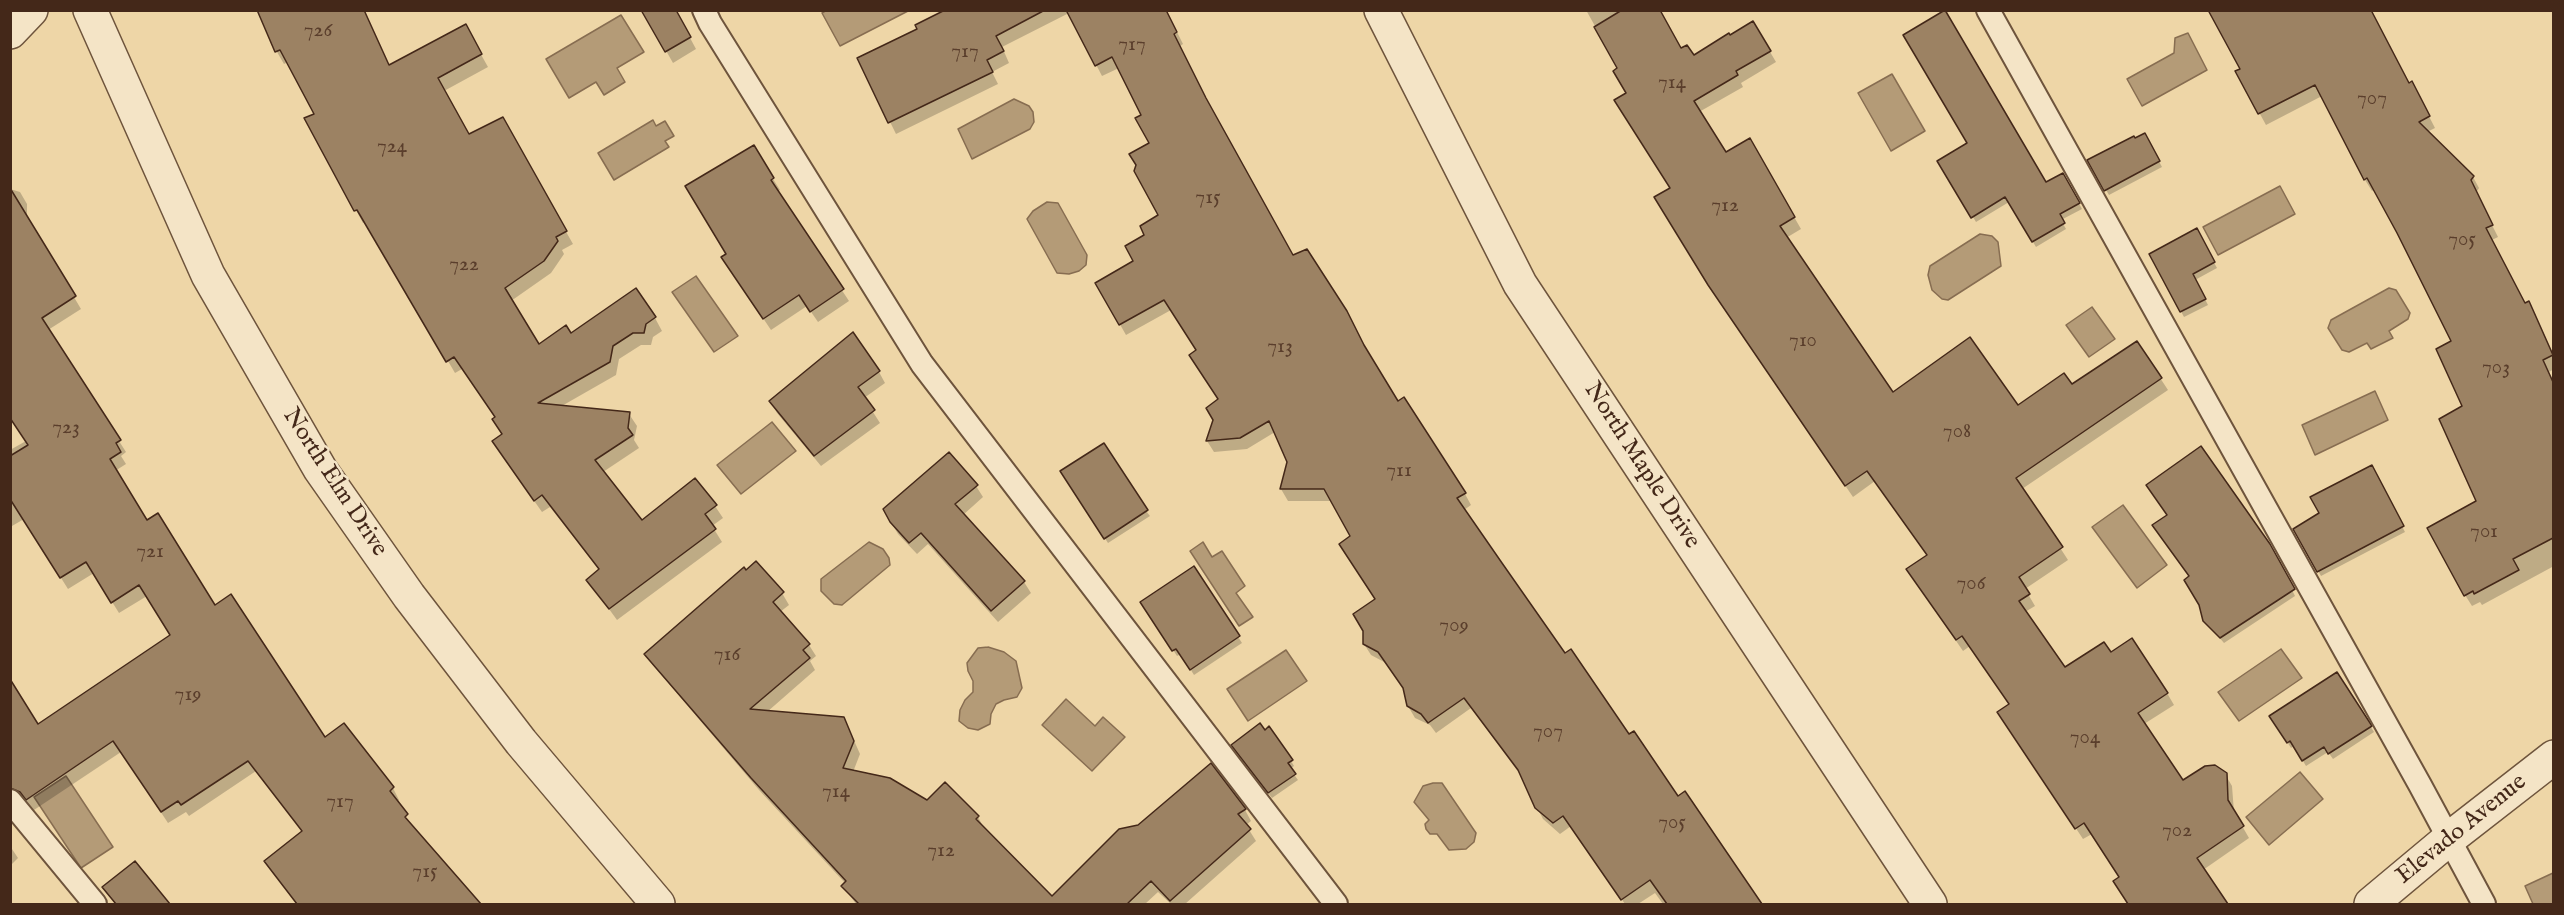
<!DOCTYPE html>
<style>
body{margin:0}
#map{position:relative;width:2564px;height:915px;overflow:hidden;background:#eed6a7;font-family:"IM FELL English",serif}
canvas{display:block}
.frame{position:absolute;inset:0;border:12px solid #442819;pointer-events:none}
</style>
<div id="map">
<canvas width="2564" height="915"></canvas>
<div class="frame"></div>
</div>
<script>
const context = document.querySelector('canvas').getContext('2d');
context.lineJoin = 'round';
function paint(path, color) { context.fillStyle = color; context.fill(path, 'evenodd'); }
const shape = rows => new Path2D(rows.map(r => 'M' + r).join(''));
function stroke(path, color, width, dash) { context.strokeStyle = color; context.lineWidth = width; context.lineCap = dash ? 'butt' : 'round'; context.setLineDash(dash || []); context.stroke(path); }
function write(font, color, halo, rows, align = 'center') {
  context.font = font + ' "IM FELL English",serif'; context.lineWidth = 5; context.setLineDash([]); context.textBaseline = 'middle'; context.strokeStyle = halo; context.fillStyle = color; for (const [text, x, y, turn = 0] of rows) {
    context.save(); context.translate(x, y); context.rotate((+turn || 0) * Math.PI / 180); context.textAlign = isNaN(turn) ? turn : align; if (halo) context.strokeText(text, 0, 0); context.fillText(text, 0, 0); context.restore();
  }
}
const water = shape([
 [827,10,908,10,908,11,840,46,822,13,827,10],
 [621,15,644,52,617,68,625,82,604,95,596,82,569,98,546,59,621,15],
 [2188,33,2207,70,2142,106,2127,79,2174,53,2175,38,2188,33],
 [1892,74,1925,131,1891,151,1858,93,1892,74],
 [1014,99,1029,106,1033,112,1034,122,1030,129,972,159,958,129,1014,99],
 [653,120,656,126,665,121,674,136,665,141,669,147,614,180,598,153,653,120],
 [2280,186,2295,214,2218,255,2203,227,2280,186],
 [1047,202,1058,203,1087,255,1086,265,1079,271,1069,274,1057,273,1027,219,1033,211,1047,202],
 [1980,234,1992,236,1998,242,2001,266,1948,300,1942,299,1932,290,1928,275,1930,266,1980,234],
 [696,276,738,336,714,352,672,292,696,276],
 [2389,288,2396,290,2410,313,2408,319,2389,331,2393,338,2371,349,2367,343,2349,352,2342,350,2328,328,2331,320,2389,288],
 [2092,307,2115,339,2089,357,2066,325,2092,307],
 [2375,391,2388,420,2315,455,2302,425,2375,391],
 [772,422,796,451,741,494,717,465,772,422],
 [2123,505,2167,565,2137,588,2092,527,2123,505],
 [869,542,883,549,889,558,890,565,842,605,834,604,821,591,821,579,869,542],
 [1203,542,1212,557,1222,551,1245,586,1236,593,1253,617,1239,626,1190,551,1203,542],
 [988,647,1004,652,1016,661,1022,688,1017,697,1004,700,996,704,991,714,990,724,978,730,968,728,959,721,960,710,965,700,973,692,973,681,968,671,967,663,978,648,988,647],
 [2281,649,2302,678,2239,721,2218,692,2281,649],
 [1286,650,1307,681,1248,721,1227,689,1286,650],
 [1066,699,1095,726,1103,717,1125,737,1092,771,1042,725,1066,699],
 [2300,772,2323,799,2269,845,2246,817,2300,772],
 [66,776,113,847,81,868,34,797,66,776],
 [1433,783,1442,783,1476,833,1474,842,1466,849,1449,850,1437,834,1430,834,1426,829,1425,824,1429,820,1414,802,1423,786,1433,783],
 [2553,873,2553,904,2533,904,2525,886,2553,873]
]);
paint(water, '#b49b77');
stroke(water, '#876d51', 1.5);
paint(shape([
 [258,10,389,67,465,26,488,67,444,91,469,136,502,119,573,244,562,250,564,254,551,273,511,301,539,346,570,335,635,290,655,318,662,331,653,337,651,345,641,345,619,359,616,375,560,407,629,414,637,426,634,440,639,448,603,472,642,522,715,506,723,518,712,526,722,542,617,620,588,580,600,571,550,507,542,512,501,454,503,435,496,418,462,369,455,373,366,221,363,223,306,119,316,114,288,62,284,64,277,52],
 [643,10,675,10,696,49,673,63],
 [948,10,1166,10,1183,44,1180,46,1212,111,1293,257,1368,355,1397,403,1465,494,1471,505,1464,510,1565,655,1678,798,1684,793,1759,904,1663,904,1655,893,1638,904,1625,904,1571,826,1560,834,1543,819,1522,777,1471,708,1436,733,1430,725,1415,718,1408,706,1405,691,1386,663,1371,655,1364,644,1376,600,1352,536,1332,501,1288,501,1281,489,1289,462,1275,432,1247,449,1214,452,1207,441,1219,399,1197,351,1171,310,1126,335,1097,284,1136,261,1146,236,1160,216,1151,144,1143,115,1119,68,1102,76,1069,13,1002,47,1009,63,992,72,998,84,896,134,859,59,919,29],
 [1586,10,1659,10,1681,50,1693,57,1753,23,1776,62,1741,83,1743,87,1699,112,1725,154,1750,140,1801,229,1786,238,1893,394,2018,407,2072,386,2137,343,2168,390,2022,489,2068,560,2025,589,2035,606,2025,612,2064,669,2110,654,2167,693,2174,705,2144,724,2183,782,2225,774,2232,786,2234,812,2249,838,2203,870,2226,904,2129,904,2121,893,2120,878,2092,834,2083,839,2006,723,2010,705,1970,646,1963,651,1915,581,1928,556,1875,481,1853,497,1716,296,1619,69],
 [2237,72,2409,85,2418,95,2435,128,2427,132,2473,177,2479,188,2476,193,2498,237,2492,240,2525,305,2535,314,2554,356,2554,369,2549,372,2554,382,2554,566,2482,605,2480,602,2472,606,2465,595,2478,502,2453,342,2375,189,2372,191,2365,180,2322,96,2266,125],
 [2145,135,2162,167,2109,195,2089,161],
 [753,147,780,190,777,192,849,301,818,322,807,306,771,330,730,269,727,255],
 [1940,162,2045,184,2063,175,2082,209,2061,220,2066,229,2036,247,2009,202,1976,222],
 [10,189,20,192,27,204,27,218,81,309,48,330,126,452,121,456,126,464,115,471,147,523,325,739,393,788,399,800,397,802,412,827,478,904,298,904,266,862,303,832,256,771,189,816,186,812,168,823,121,752,34,810,22,799,10,802,10,684,37,726,172,636,147,596,119,613,94,573,68,589,24,519,12,526,10,524,10,450,26,441],
 [2196,230,2217,268,2195,280,2208,305,2184,317,2151,255],
 [879,372,885,383,864,398,880,423,821,466,777,413,771,402],
 [2371,467,2405,532,2321,576,2295,530,2321,513],
 [1062,472,1146,511,1150,516,1108,543],
 [976,486,983,497,963,515,1024,582,1031,593,998,622,928,544,917,554,898,534,891,522],
 [2269,544,2295,596,2224,643,2205,621],
 [1193,568,1242,643,1194,675,1181,654,1177,656,1145,607],
 [782,593,789,605,780,612,809,645,816,656,810,661,815,670,767,712,844,718,860,754,853,772,927,802,978,817,984,828,1052,898,1245,810,1251,821,1246,825,1256,841,1185,904,1171,904,1158,892,1145,904,856,904,843,886,845,883,759,790,653,665,646,654],
 [2336,674,2374,732,2333,759,2328,752,2306,766,2294,746,2291,748,2271,717],
 [1236,751,1291,761,1294,766,1290,769,1298,780,1272,798],
 [10,846,18,858,10,866],
 [104,887,162,896,166,904,115,904]
]), '#0003');
const building = shape([
 [257,10,364,10,389,65,466,24,482,54,438,78,469,134,503,117,567,231,556,237,558,241,544,261,505,288,539,344,566,325,571,333,636,288,656,317,646,324,644,333,633,333,613,346,610,362,538,403,630,412,628,428,633,435,595,460,642,520,695,478,717,505,705,514,716,529,609,609,586,580,599,569,542,495,534,501,492,441,502,434,492,419,495,417,454,357,446,362,357,210,354,211,304,118,314,114,280,50,275,52,257,10],
 [641,10,676,10,691,37,665,52,641,10],
 [945,10,1045,10,996,36,1004,51,987,60,993,72,888,123,857,58,917,29,915,25,945,10],
 [1066,10,1166,10,1177,32,1174,34,1206,98,1293,255,1307,249,1347,311,1364,345,1398,401,1404,397,1466,493,1457,498,1502,563,1565,653,1571,649,1629,734,1634,731,1678,796,1685,791,1762,904,1667,904,1650,880,1621,900,1563,816,1553,823,1535,808,1518,770,1464,698,1428,723,1421,714,1407,706,1403,688,1378,652,1363,644,1363,631,1353,614,1375,599,1339,544,1350,536,1324,489,1280,489,1287,462,1269,421,1240,438,1206,441,1213,420,1206,408,1218,399,1189,355,1196,350,1164,300,1119,325,1095,283,1133,261,1125,246,1144,235,1140,226,1158,215,1134,171,1136,165,1129,154,1149,143,1135,118,1141,115,1112,57,1095,66,1066,10],
 [1622,10,1660,10,1681,48,1687,45,1694,55,1729,33,1730,35,1753,21,1771,51,1736,71,1738,75,1694,101,1726,152,1750,138,1795,217,1780,226,1893,392,1970,337,2018,405,2064,373,2072,384,2137,341,2162,378,2016,478,2063,547,2019,577,2030,594,2019,601,2065,667,2104,642,2111,652,2132,638,2168,693,2138,713,2183,780,2205,766,2215,765,2227,773,2228,800,2244,826,2197,858,2228,904,2128,904,2113,881,2119,877,2084,823,2075,829,1997,712,2009,704,1962,636,1956,640,1906,569,1927,555,1867,471,1845,486,1708,285,1654,197,1670,188,1614,100,1626,93,1613,71,1617,68,1594,27,1622,10],
 [1945,10,2046,182,2063,173,2080,203,2060,214,2065,223,2032,242,2005,197,1971,218,1937,161,1967,143,1903,35,1945,10],
 [2208,10,2371,10,2409,83,2412,81,2430,116,2419,122,2474,176,2471,180,2493,225,2486,228,2525,303,2529,301,2553,355,2543,360,2553,382,2553,538,2513,559,2519,570,2474,594,2473,591,2464,596,2427,528,2476,501,2439,419,2462,406,2436,349,2451,341,2397,233,2367,178,2364,180,2315,85,2258,114,2235,71,2240,69,2208,10],
 [2145,133,2160,161,2104,191,2087,160,2134,136,2135,138,2145,133],
 [754,145,774,178,771,180,844,289,810,312,799,295,763,319,721,257,726,254,685,186,754,145],
 [10,188,76,296,42,318,121,440,116,443,121,452,110,459,147,520,158,513,215,605,231,594,325,737,344,723,394,787,390,791,408,814,405,817,481,904,297,904,264,861,302,831,248,761,181,805,178,801,161,812,113,741,26,800,20,792,10,788,10,679,38,724,170,635,139,585,111,603,86,562,60,578,10,499,10,456,28,445,10,418,10,188],
 [2197,228,2215,262,2193,274,2206,299,2180,312,2149,254,2197,228],
 [853,332,880,371,858,387,875,410,814,456,769,401,853,332],
 [1104,443,1148,510,1104,539,1060,471,1104,443],
 [2201,446,2270,544,2295,589,2220,638,2203,621,2199,605,2184,580,2189,576,2152,525,2167,515,2146,485,2201,446],
 [949,452,978,485,955,504,1025,581,991,611,921,533,909,543,890,522,883,509,949,452],
 [2372,465,2404,526,2317,572,2293,529,2319,513,2310,497,2372,465],
 [756,561,784,592,773,602,810,644,803,650,810,658,750,709,844,717,854,741,843,768,890,778,927,800,945,782,979,816,976,819,1052,896,1119,829,1138,825,1211,763,1246,809,1238,814,1251,829,1170,901,1151,881,1127,904,859,904,841,886,846,881,751,778,644,654,744,567,746,570,756,561],
 [1194,566,1240,636,1190,670,1176,649,1172,651,1140,602,1194,566],
 [2337,672,2372,726,2328,754,2324,747,2302,761,2290,741,2287,743,2269,716,2337,672],
 [1260,723,1265,730,1269,726,1293,760,1288,763,1296,774,1268,793,1231,745,1260,723],
 [135,861,170,904,116,904,102,887,135,861]
]);
paint(building, '#9c8263');
stroke(building, '#442819', 1.5);
const service = shape([
 [704,10,710,23,922,364,1336,904],
 [1988,10,2420,785,2484,904],
 [10,801,95,904]
]);
const minor = shape([
 [90,10,208,275,320,469,409,596,521,742,658,904],
 [1381,10,1520,284,1930,904],
 [10,32,31,10],
 [2371,904,2450,838,2554,757]
]);
stroke(service, '#6e543c', 26);
stroke(minor, '#6e543c', 36);
stroke(service, '#f4e4c6', 22);
stroke(minor, '#f4e4c6', 33);
write('21px', '#5a3e2c', null, [
 ["726",318,32],
 ["717",1132,46],
 ["717",965,53],
 ["714",1672,84],
 ["707",2372,100],
 ["724",392,148],
 ["715",1208,199],
 ["712",1725,207],
 ["705",2462,241],
 ["722",464,266],
 ["710",1803,342],
 ["713",1280,348],
 ["703",2496,369],
 ["723",66,429],
 ["708",1957,433],
 ["711",1399,472],
 ["701",2484,533],
 ["721",150,553],
 ["706",1971,585],
 ["709",1454,627],
 ["716",727,656],
 ["719",188,696],
 ["707",1548,733],
 ["704",2085,739],
 ["714",836,793],
 ["717",340,803],
 ["705",1672,824],
 ["702",2177,832],
 ["712",941,852],
 ["715",425,873]
]);
write('24px', '#442819', '#f4e4c6', [
 ["North Maple Drive",1641,466,57],
 ["North Elm Drive",334,483,57],
 ["Elevado Avenue",2462,830,-39]
]);
</script>
